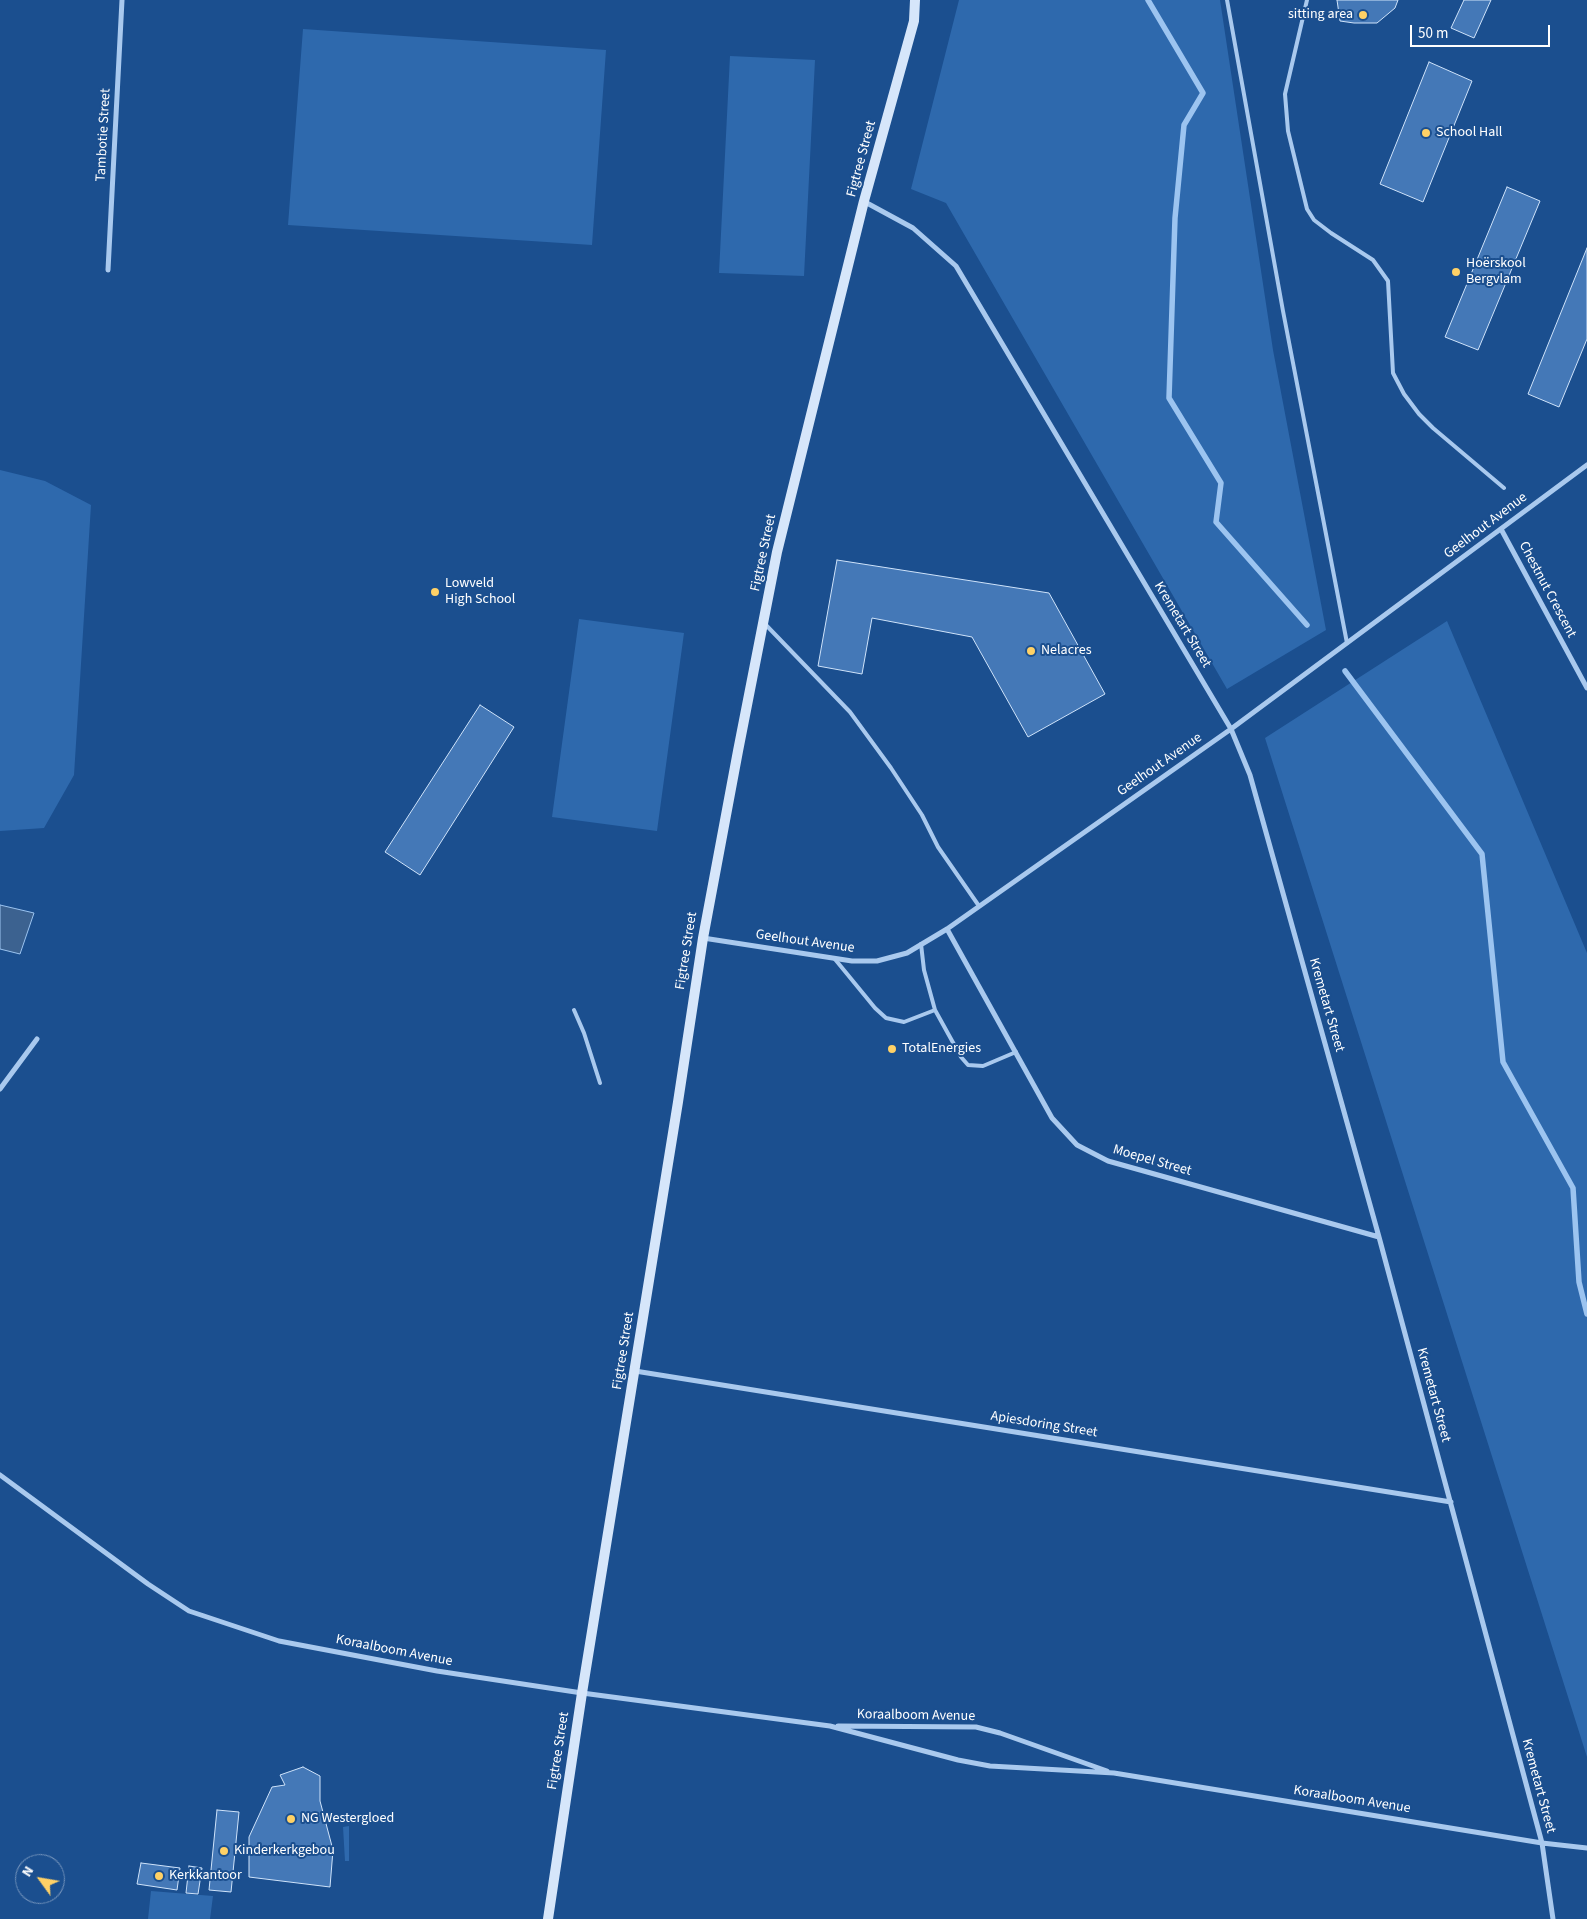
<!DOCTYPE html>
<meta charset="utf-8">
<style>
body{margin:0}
#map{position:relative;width:1587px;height:1919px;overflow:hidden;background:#1b4f8f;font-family:"Source Sans 3",sans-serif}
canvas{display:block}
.north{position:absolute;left:15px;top:1854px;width:50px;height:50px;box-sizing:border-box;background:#1b4f8f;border:1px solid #7695bc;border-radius:50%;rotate:302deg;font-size:14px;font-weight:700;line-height:20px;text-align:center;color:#fff}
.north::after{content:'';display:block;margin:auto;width:18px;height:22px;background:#ffd166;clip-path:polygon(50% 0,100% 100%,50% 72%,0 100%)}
.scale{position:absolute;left:1410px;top:25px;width:140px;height:22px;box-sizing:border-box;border:2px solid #fff;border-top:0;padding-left:6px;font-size:15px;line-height:18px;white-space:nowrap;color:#fff;-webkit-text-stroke:4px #1b4f8f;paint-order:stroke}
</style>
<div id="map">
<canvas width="1587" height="1919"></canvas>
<div class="north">N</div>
<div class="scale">50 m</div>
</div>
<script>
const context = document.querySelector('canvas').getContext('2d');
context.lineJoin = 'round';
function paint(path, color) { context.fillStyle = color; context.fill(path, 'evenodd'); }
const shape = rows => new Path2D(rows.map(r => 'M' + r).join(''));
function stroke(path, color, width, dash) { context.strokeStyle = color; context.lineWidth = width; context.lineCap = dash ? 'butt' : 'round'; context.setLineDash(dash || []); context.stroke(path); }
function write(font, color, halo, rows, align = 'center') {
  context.font = font + ' "Source Sans 3",sans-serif'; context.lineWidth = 4; context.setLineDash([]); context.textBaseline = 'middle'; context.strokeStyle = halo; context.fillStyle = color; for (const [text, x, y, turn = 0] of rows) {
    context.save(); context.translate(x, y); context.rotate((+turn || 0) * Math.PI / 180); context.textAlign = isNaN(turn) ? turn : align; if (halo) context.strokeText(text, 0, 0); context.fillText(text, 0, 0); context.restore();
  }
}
paint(shape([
 [959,0,1220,0,1273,350,1326,630,1227,689,946,203,911,189],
 [303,29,606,50,592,245,288,225],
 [730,56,815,60,804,276,719,273],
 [0,470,45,481,91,505,74,775,44,828,0,831],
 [579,619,684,633,657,831,552,817],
 [1447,621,1587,953,1587,1757,1265,738],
 [349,1826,349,1861,345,1861,343,1827],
 [151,1891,213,1896,210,1919,148,1919]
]), '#2e69ad');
const water = shape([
 [0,905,34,913,20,954,0,949,0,905]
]);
paint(water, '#3c6290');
stroke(water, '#9cc4f0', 1);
stroke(shape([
 [1148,0,1203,93,1184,125,1175,218,1169,398,1221,483,1216,522,1307,625],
 [1345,671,1482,854,1503,1062,1573,1188,1579,1282,1587,1314]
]), '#9cc4f0', 5.5);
const building = shape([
 [1337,0,1398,0,1395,8,1377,23,1354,23,1340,21,1337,0],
 [1464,0,1491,0,1474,38,1451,28,1464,0],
 [1429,62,1472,81,1423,202,1380,184,1429,62],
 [1507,187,1540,201,1478,350,1445,337,1507,187],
 [1587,248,1587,339,1559,407,1528,394,1587,248],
 [837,560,1049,593,1105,694,1028,737,972,637,872,618,862,674,818,666,837,560],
 [480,705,514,727,420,875,385,852,480,705],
 [303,1767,320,1776,320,1801,333,1850,330,1887,249,1877,249,1837,272,1787,285,1785,280,1775,303,1767],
 [217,1810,239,1812,231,1892,209,1890,217,1810],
 [141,1863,180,1868,177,1890,137,1884,141,1863],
 [189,1866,202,1868,198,1894,186,1893,189,1866]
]);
paint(building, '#4478b7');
stroke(building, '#cfe3fa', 1);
stroke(shape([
 [1227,0,1283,311,1347,643],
 [1307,0,1285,94,1288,131,1307,209,1314,220,1331,233,1373,260,1388,281,1393,373,1404,394,1419,414,1433,428,1504,488],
 [765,624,850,712,891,768,922,815,938,847,979,906],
 [834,958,875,1008,886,1018,904,1022,935,1010,924,970,921,944],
 [574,1010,584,1033,600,1083],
 [935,1010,961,1057,968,1065,983,1066,1016,1052]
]), '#a9c9ee', 4);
stroke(shape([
 [865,202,913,228,956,266,1231,729,1250,775,1379,1237,1542,1843,1553,1919],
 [108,270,122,0],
 [1501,529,1587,688],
 [947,929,1052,1118,1077,1145,1108,1161,1379,1237],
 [703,938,852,961,877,961,907,953,947,929,1231,729,1587,465],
 [0,1089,37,1039],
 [635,1371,1451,1502],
 [0,1475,148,1584,189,1611,279,1641,437,1671,582,1693,830,1726,958,1760,990,1766,1114,1773,1542,1843,1587,1848],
 [838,1726,976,1727,1000,1733,1107,1771]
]), '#a9c9ee', 5);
stroke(shape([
 [548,1919,582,1693,678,1102,703,938,738,751,777,552,864,201,914,21,915,0]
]), '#d6e6fa', 10);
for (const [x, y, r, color] of [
 [1363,15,5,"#ffd166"],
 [1426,133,5,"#ffd166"],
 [1456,272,5,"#ffd166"],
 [435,592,5,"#ffd166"],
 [1031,651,5,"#ffd166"],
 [892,1049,5,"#ffd166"],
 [291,1819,5,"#ffd166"],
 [224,1851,5,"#ffd166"],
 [159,1876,5,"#ffd166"]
]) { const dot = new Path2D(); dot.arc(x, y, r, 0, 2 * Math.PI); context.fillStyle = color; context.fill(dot); stroke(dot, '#1b4f8f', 2); }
write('14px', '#fff', '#1b4f8f', [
 ["sitting area",1353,15,"right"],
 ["School Hall",1436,133],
 ["Hoërskool",1466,264],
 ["Bergvlam",1466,280],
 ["Lowveld",445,584],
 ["High School",445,600],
 ["Nelacres",1041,651],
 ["TotalEnergies",902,1049],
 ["NG Westergloed",301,1819],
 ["Kinderkerkgebou",234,1851],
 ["Kerkkantoor",169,1876]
], 'left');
write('14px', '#fff', '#1b4f8f', [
 ["Tambotie Street",104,135,-87],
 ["Figtree Street",862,159,-75],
 ["Geelhout Avenue",1486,526,-37],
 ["Figtree Street",764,553,-78],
 ["Chestnut Crescent",1547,590,62],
 ["Kremetart Street",1182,625,59],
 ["Geelhout Avenue",1160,765,-35],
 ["Geelhout Avenue",805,942,8],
 ["Figtree Street",687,951,-81],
 ["Kremetart Street",1326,1005,74],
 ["Moepel Street",1152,1161,16],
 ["Figtree Street",624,1351,-81],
 ["Kremetart Street",1433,1395,75],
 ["Apiesdoring Street",1044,1425,9],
 ["Koraalboom Avenue",394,1651,11],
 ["Koraalboom Avenue",916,1716,1],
 ["Figtree Street",559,1751,-81],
 ["Kremetart Street",1538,1786,75],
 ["Koraalboom Avenue",1352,1800,9]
]);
</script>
